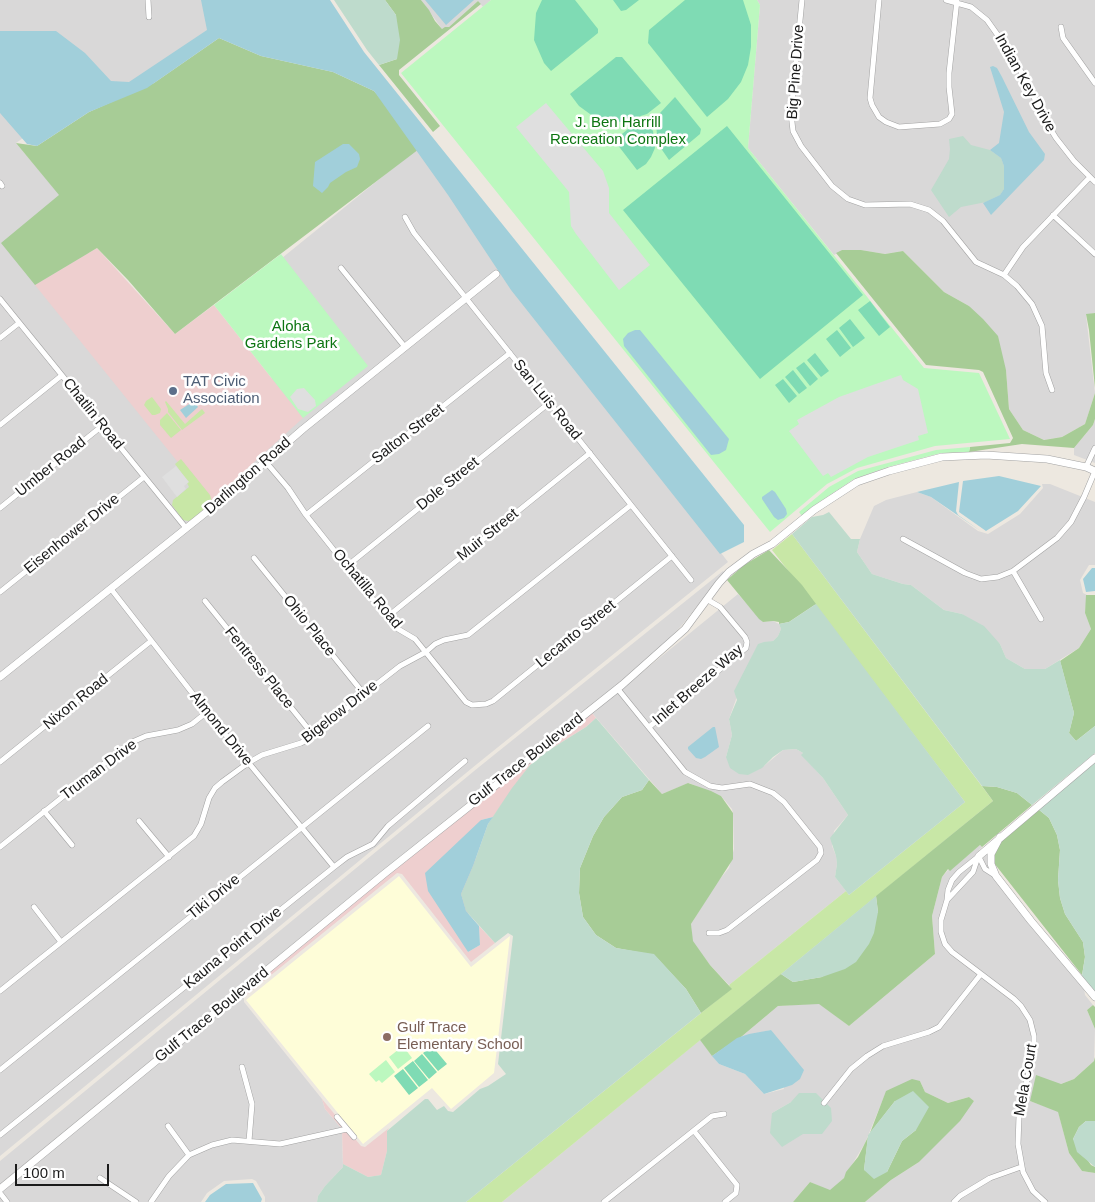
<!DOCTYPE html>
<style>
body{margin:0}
#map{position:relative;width:1095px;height:1202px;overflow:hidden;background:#ede8e0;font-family:Arial,sans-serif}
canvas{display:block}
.scale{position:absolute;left:15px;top:1164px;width:94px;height:22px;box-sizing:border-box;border:2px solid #1b1b1b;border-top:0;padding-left:6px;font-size:15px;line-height:18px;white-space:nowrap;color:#1b1b1b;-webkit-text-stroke:4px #fff;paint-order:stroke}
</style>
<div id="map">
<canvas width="1095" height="1202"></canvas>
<div class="scale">100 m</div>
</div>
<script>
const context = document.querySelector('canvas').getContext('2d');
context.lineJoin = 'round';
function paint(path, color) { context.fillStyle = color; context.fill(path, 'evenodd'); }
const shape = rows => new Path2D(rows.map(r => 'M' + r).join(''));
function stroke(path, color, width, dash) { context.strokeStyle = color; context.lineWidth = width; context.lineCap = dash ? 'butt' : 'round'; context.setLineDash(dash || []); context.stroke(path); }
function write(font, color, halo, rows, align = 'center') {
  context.font = font + ' Arial,sans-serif'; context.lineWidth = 5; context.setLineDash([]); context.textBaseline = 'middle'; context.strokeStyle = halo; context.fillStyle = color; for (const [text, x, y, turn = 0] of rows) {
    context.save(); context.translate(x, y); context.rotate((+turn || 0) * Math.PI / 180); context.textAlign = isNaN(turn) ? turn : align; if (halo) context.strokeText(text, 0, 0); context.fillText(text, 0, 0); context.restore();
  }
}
paint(shape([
 [0,0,210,0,216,31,143,83,83,96,16,143,60,195,210,501,241,476,265,449,282,258,419,147,509,275,728,562,477,764,0,1156],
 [421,0,491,0,483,7,478,1,449,27,442,29],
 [757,0,1095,0,1095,313,1086,315,1095,393,1085,424,1062,437,1044,440,1023,430,1009,409,1006,370,969,306,944,292,903,251,885,254,861,250,842,250,834,255,748,148,760,5],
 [1095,419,1095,463,1074,455,1074,448,1093,425],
 [1042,484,1050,484,1095,502,1095,565,1089,565,1080,580,1083,593,1087,595,1085,613,1091,629,1079,648,1045,669,1025,669,1006,658,1000,644,962,614,944,610,911,585,903,584,872,574,857,552,860,539,874,506,886,500,917,492,931,497,978,531,988,534,1020,514,1043,488],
 [723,571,724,572,682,625,656,653,382,871,0,1184,0,1161,479,767],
 [738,594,763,622,773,621,779,624,781,629,778,636,773,641,758,645,747,668,729,719,732,735,726,757,764,766,783,750,796,749,803,753,802,755,823,778,848,815,834,831,832,846,836,856,837,864,835,877,846,891,729,985,710,965,692,941,691,924,715,885,729,868,734,849,733,813,732,809,721,796,689,783,662,794,592,713],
 [980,845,982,847,979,850,984,855,987,854,989,870,1084,988,1085,995,1093,1005,1087,1010,1095,1029,1094,1061,1074,1079,1061,1084,1030,1101,1058,1111,1069,1153,1082,1171,1095,1173,1095,1202,865,1202,891,1180,919,1162,974,1101,969,1097,948,1103,925,1092,920,1081,894,1088,886,1092,865,1143,844,1178,830,1191,810,1182,793,1202,502,1202,700,1040,719,1064,745,1074,764,1094,784,1089,771,1030,741,1037,778,1006,819,1003,849,1026,935,954,932,916,942,877,949,869,950,870],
 [791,1102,822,1134,803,1134,772,1113],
 [242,994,244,997,244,1002,322,1099,325,1109,342,1129,343,1167,325,1186,318,1196,317,1202,265,1202,265,1197,256,1181,252,1179,224,1181,207,1193,201,1202,0,1202,0,1193]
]), '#d9d8d8');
paint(shape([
 [97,248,175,334,214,305,303,418,210,502,35,285],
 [592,713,596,718,586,727,546,752,530,765,493,817,481,820,464,945,468,952,480,945,479,926,495,943,471,962,402,874,397,873,244,997,242,994,386,876],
 [322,1099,361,1146,365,1147,389,1128,387,1131,387,1151,381,1175,368,1177,343,1164,342,1129,325,1109]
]), '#eecfcf');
paint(shape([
 [399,876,471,967,510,936,494,1073,451,1109,432,1088,363,1144,246,1000]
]), '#fefdd8');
paint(shape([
 [152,397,161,409,160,413,155,415,152,415,144,405,146,401],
 [166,401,185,424,202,409,205,413,182,430,168,412,168,409,165,402],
 [167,413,181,430,171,438,160,425,160,420],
 [181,459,210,495,212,502,192,520,188,521,183,520,172,505,173,500,189,487,187,483,188,482,175,464],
 [792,534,993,801,502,1202,466,1202,731,989,729,985,846,891,849,895,965,802,815,605,772,550]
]), '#c8e7a6');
paint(shape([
 [385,0,421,0,429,10,435,21,442,29,445,27,449,27,478,1,481,4,399,70,399,75,440,126,433,132,379,65,397,59,396,15],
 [219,38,261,56,333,72,374,91,423,146,175,334,128,280,97,248,35,285,1,243,59,195,16,143,37,146,89,112,154,83],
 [842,250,861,250,885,254,903,251,944,292,969,306,983,319,998,336,1006,370,1009,409,1023,430,1044,440,1062,437,1085,424,1095,393,1095,419,1093,425,1074,448,1022,444,969,452,970,447,1010,443,1013,438,983,372,979,370,926,365,836,253],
 [1095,313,1095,388,1089,330,1086,314],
 [769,550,802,585,816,604,789,622,779,624,779,622,773,621,763,622,759,619,727,580,744,565],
 [1086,595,1095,595,1095,726,1076,741,1069,733,1074,713,1060,661,1079,648,1091,629,1085,613],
 [649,780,662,794,688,783,711,791,721,796,733,813,733,859,691,924,693,941,710,965,732,989,701,1013,686,989,654,955,616,948,596,935,583,917,579,893,580,868,593,836,604,817,622,797,642,790],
 [982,786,997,787,1017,793,1032,805,982,847,980,845,950,871,948,869,942,877,932,916,935,954,849,1026,819,1004,778,1006,741,1037,712,1056,700,1040,781,974,793,982,822,977,878,912,876,896,993,801],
 [1038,809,1049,818,1057,835,1060,850,1058,880,1060,898,1065,914,1083,942,1085,957,1082,975,994,863,994,855,1003,839],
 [1093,1005,1095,1007,1095,1029,1087,1010],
 [1095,1057,1095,1121,1086,1121,1079,1127,1073,1139,1091,1165,1095,1167,1095,1173,1082,1171,1069,1153,1058,1112,1030,1101,1036,1075,1061,1084,1074,1079,1094,1061],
 [912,1079,920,1081,925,1092,948,1103,969,1097,974,1101,960,1121,919,1162,891,1180,865,1202,793,1202,810,1182,830,1190,844,1178,846,1172,858,1157,868,1137,864,1170,887,1172,902,1141,916,1130,895,1101,870,1133,886,1091]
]), '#a7cc96');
paint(shape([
 [334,0,385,0,396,15,400,40,397,59,379,65,367,50],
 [963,136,971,145,990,150,1001,158,1004,166,1004,189,1000,195,986,202,961,207,949,217,931,190,949,159,950,149,949,139],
 [829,512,851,539,860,539,857,552,872,574,903,584,911,585,944,610,962,614,984,626,1000,644,1006,658,1025,669,1045,669,1060,660,1074,713,1069,733,1076,741,1095,726,1095,753,1032,805,1017,793,997,787,982,786,792,534,812,517,823,515],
 [816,604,965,802,849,895,835,877,837,864,836,856,830,838,848,815,823,778,801,755,803,753,796,749,783,750,773,757,762,768,748,775,739,774,730,768,726,757,732,735,729,719,737,700,734,691,758,644,764,642,773,641,778,636,781,629,779,624,789,622],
 [596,718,649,780,642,790,622,797,604,817,593,836,580,868,579,893,583,917,596,935,616,948,654,954,686,989,701,1013,466,1202,317,1202,318,1196,325,1186,343,1167,343,1164,368,1177,381,1175,387,1151,387,1131,425,1099,428,1099,437,1110,444,1106,448,1111,453,1112,480,1089,488,1086,506,1074,498,1064,513,936,508,933,495,943,466,911,461,894,473,866,488,824,512,788,530,765,546,752,586,727],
 [1095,763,1095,992,1082,976,1085,957,1083,942,1065,914,1060,898,1058,880,1060,850,1057,835,1049,818,1038,809],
 [876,896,878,912,874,933,869,944,856,962,845,969,822,977,793,982,781,974],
 [913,1091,929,1107,916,1130,902,1141,887,1172,874,1179,864,1170,868,1135,895,1101],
 [799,1093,816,1093,831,1108,832,1121,822,1134,803,1134,782,1147,770,1133,772,1113,791,1102],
 [1086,1121,1095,1121,1095,1167,1077,1152,1073,1139,1079,1127]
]), '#bedbcc');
paint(shape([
 [491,0,757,0,760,5,748,148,924,368,979,373,1010,439,935,446,857,468,827,484,770,532,401,73],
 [281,254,368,366,303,418,214,305],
 [970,447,969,452,941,453,888,467,854,479,812,507,802,516,799,512,829,487,858,471,936,450],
 [403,1046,412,1058,398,1069,389,1057],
 [386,1060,395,1072,382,1083,379,1080,376,1082,369,1074]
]), '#bcf8bf');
paint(shape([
 [542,0,575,0,598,29,598,33,551,71,544,63,534,40,536,13],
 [613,0,639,0,626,10,621,11],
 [685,0,743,0,751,25,751,47,748,65,741,82,728,99,707,117,648,43,649,30],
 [616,57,622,57,661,103,647,114,621,122,603,120,590,114,579,106,570,94],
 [675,97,701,129,700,134,669,160,658,144,656,125,660,113],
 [643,117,653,131,655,148,651,157,646,164,637,170,617,144,617,138],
 [727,126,863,295,760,379,623,210],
 [870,301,890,327,879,336,858,310],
 [850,319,865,338,853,347,839,328],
 [837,330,851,348,840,357,826,339],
 [815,353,829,371,821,377,807,360],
 [804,362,818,379,810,386,796,368],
 [793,370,807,388,799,394,785,377],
 [783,379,797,396,789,403,775,385],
 [432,1046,447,1064,438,1071,423,1053],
 [422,1054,437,1072,429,1079,414,1061],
 [413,1061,428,1080,419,1087,404,1068],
 [403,1069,418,1088,409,1095,394,1076]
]), '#7fdbb4');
paint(shape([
 [546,103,603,171,609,188,609,213,650,265,619,290,576,234,571,226,569,192,516,127],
 [901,375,903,380,918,389,928,433,918,436,919,440,868,457,831,477,828,473,823,476,789,431,799,424,797,420,839,397],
 [304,388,315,400,316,406,308,412,298,409,290,397,297,389],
 [176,466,189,482,184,486,186,489,177,497,162,477]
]), '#dfdfdf');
paint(shape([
 [201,0,330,0,364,52,744,525,744,542,720,554,511,290,448,195,374,91,333,72,261,56,219,38,147,88,89,112,37,146,27,144,0,113,0,31,56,31,85,53,111,81,129,82,207,30],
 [425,0,474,0,446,25],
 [993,66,997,68,1002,77,1029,132,1045,154,1044,160,991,215,983,203,1000,195,1004,189,1004,166,1001,158,990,150,999,143,1004,112,990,67],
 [343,144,349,144,359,154,360,159,357,167,346,172,330,183,328,187,322,193,313,186,315,162],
 [635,330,640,330,729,439,726,450,719,454,711,455,624,346,623,339,628,333],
 [194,401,198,407,186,418,180,410],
 [999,476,1041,486,1018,511,986,531,959,512,963,481],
 [959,482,956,511,958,515,982,532,931,497,917,492],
 [772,490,775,492,786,509,787,514,784,518,778,520,774,517,762,499,762,497],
 [1092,568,1095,568,1095,591,1086,592,1083,579],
 [713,727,715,727,719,747,705,757,701,759,696,758,688,749,688,747],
 [493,817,488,824,473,866,461,894,466,911,479,926,480,945,468,952,428,891,425,873,481,820],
 [771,1030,804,1070,800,1079,792,1085,764,1094,745,1074,719,1064,712,1056,737,1038,749,1034],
 [253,1183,262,1199,261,1202,205,1202,210,1195,226,1184]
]), '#a1cfda');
const minor = shape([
 [148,0,149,17],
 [802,0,791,113,793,131,801,146,832,186,848,199,865,205,910,204,929,210,943,221,976,262,1004,275,1017,286,1032,304,1042,326,1046,373,1052,390],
 [879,0,870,98,872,105,879,117,886,122,899,127,940,124,949,119,952,114,949,87,949,73,957,0],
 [946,0,971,7,987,20,1014,58,1048,125,1056,138,1074,161,1095,182],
 [1061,27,1063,38,1095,83],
 [0,183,2,186],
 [1053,215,1095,254],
 [405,217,414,233,691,580],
 [341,268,405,347],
 [1004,275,1023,247,1090,177],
 [0,299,186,528],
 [0,338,19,323],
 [0,425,61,376],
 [265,461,288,488,306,515,387,617,398,629,415,639,466,702,472,705,486,704,493,701,672,556],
 [1086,467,1095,448],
 [0,508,102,426],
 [306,515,510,353],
 [903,539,965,573,981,579,998,577,1013,571,1057,538,1071,522,1084,497,1095,471],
 [254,558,364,694],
 [347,566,549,403],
 [1013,571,1041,619],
 [111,589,207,712,334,867],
 [0,592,144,477],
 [205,601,314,736],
 [387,617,590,453],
 [617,688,685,772,710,786,722,788,750,784,773,793,784,802,820,847,821,853,817,860,727,930,719,933,709,933],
 [649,727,746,648,747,642,745,637,720,607,708,600],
 [0,762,151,641],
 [44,811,72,845],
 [139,821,169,857],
 [0,847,130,743,146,736,178,730,192,724,207,712],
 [979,856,959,872,952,880,948,890,947,900,941,920,941,932,945,944,952,952,1014,999,1021,1006,1030,1020,1034,1036,1034,1048,1019,1116,1018,1144,1023,1172,1033,1191,1045,1202],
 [979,857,985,869,996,876],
 [947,900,973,872,978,857],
 [34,907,61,942],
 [0,991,194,836,201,824,209,798,215,788,222,782,248,763,262,755,301,743,314,736,364,694,400,666,426,652,435,644,444,640,468,635,631,505],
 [242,1067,252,1104,249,1141],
 [0,1070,428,726],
 [824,1103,851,1069,867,1056,883,1046,929,1032,939,1027,981,974],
 [337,1117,354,1137],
 [168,1126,189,1155],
 [694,1131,737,1185,736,1193,725,1202],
 [0,1135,334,867,347,857,373,844,388,826,465,761],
 [100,1178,136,1202],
 [0,1193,7,1202],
 [151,1202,169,1176,189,1155,212,1145,232,1140,280,1144,347,1129],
 [604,1202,712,1116,724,1114],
 [954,1202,960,1196,990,1178,1021,1167]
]);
const tertiary = shape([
 [0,677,219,502,303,429,496,274],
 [1000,837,991,854,991,864,996,876,1031,921,1095,997],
 [979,856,1095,758],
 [0,1189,384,874,622,685,685,629,719,583,729,572,753,554,772,544,814,510,857,482,889,471,942,457,986,455,1047,459,1086,467,1095,471]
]);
stroke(minor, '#a2a2a2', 6);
stroke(tertiary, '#a2a2a2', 8);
stroke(minor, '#fff', 5);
stroke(tertiary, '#fff', 7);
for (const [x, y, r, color] of [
 [173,391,5,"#5c6f8a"],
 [387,1037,5,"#8d6e63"]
]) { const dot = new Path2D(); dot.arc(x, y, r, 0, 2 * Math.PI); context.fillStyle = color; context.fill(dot); stroke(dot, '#fff', 2); }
write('15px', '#1b1b1b', '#fff', [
 ["Big Pine Drive",796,72,-86],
 ["Indian Key Drive",1025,83,61],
 ["San Luis Road",547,400,51],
 ["Chatlin Road",93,414,51],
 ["Salton Street",408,434,-38],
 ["Umber Road",51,467,-39],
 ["Darlington Road",248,476,-41],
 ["Dole Street",448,484,-39],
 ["Eisenhower Drive",72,534,-39],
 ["Muir Street",488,535,-39],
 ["Ochatilla Road",367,589,50],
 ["Ohio Place",309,626,51],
 ["Lecanto Street",576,634,-39],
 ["Fentress Place",259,668,51],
 ["Inlet Breeze Way",698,685,-41],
 ["Nixon Road",76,702,-39],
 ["Bigelow Drive",340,712,-38],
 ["Almond Drive",221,729,51],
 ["Gulf Trace Boulevard",526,760,-38],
 ["Truman Drive",99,770,-37],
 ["Tiki Drive",214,897,-39],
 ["Kauna Point Drive",233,948,-39],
 ["Gulf Trace Boulevard",212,1015,-39],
 ["Mela Court",1026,1080,-80]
]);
write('15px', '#0d7512', '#fff', [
 ["J. Ben Harrill",618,123],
 ["Recreation Complex",618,140],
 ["Aloha",291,327],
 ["Gardens Park",291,344]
]);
write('15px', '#4e5e75', '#fff', [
 ["TAT Civic",183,382],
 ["Association",183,399]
], 'left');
write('15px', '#785e54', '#fff', [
 ["Gulf Trace",397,1028],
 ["Elementary School",397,1045]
], 'left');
</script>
